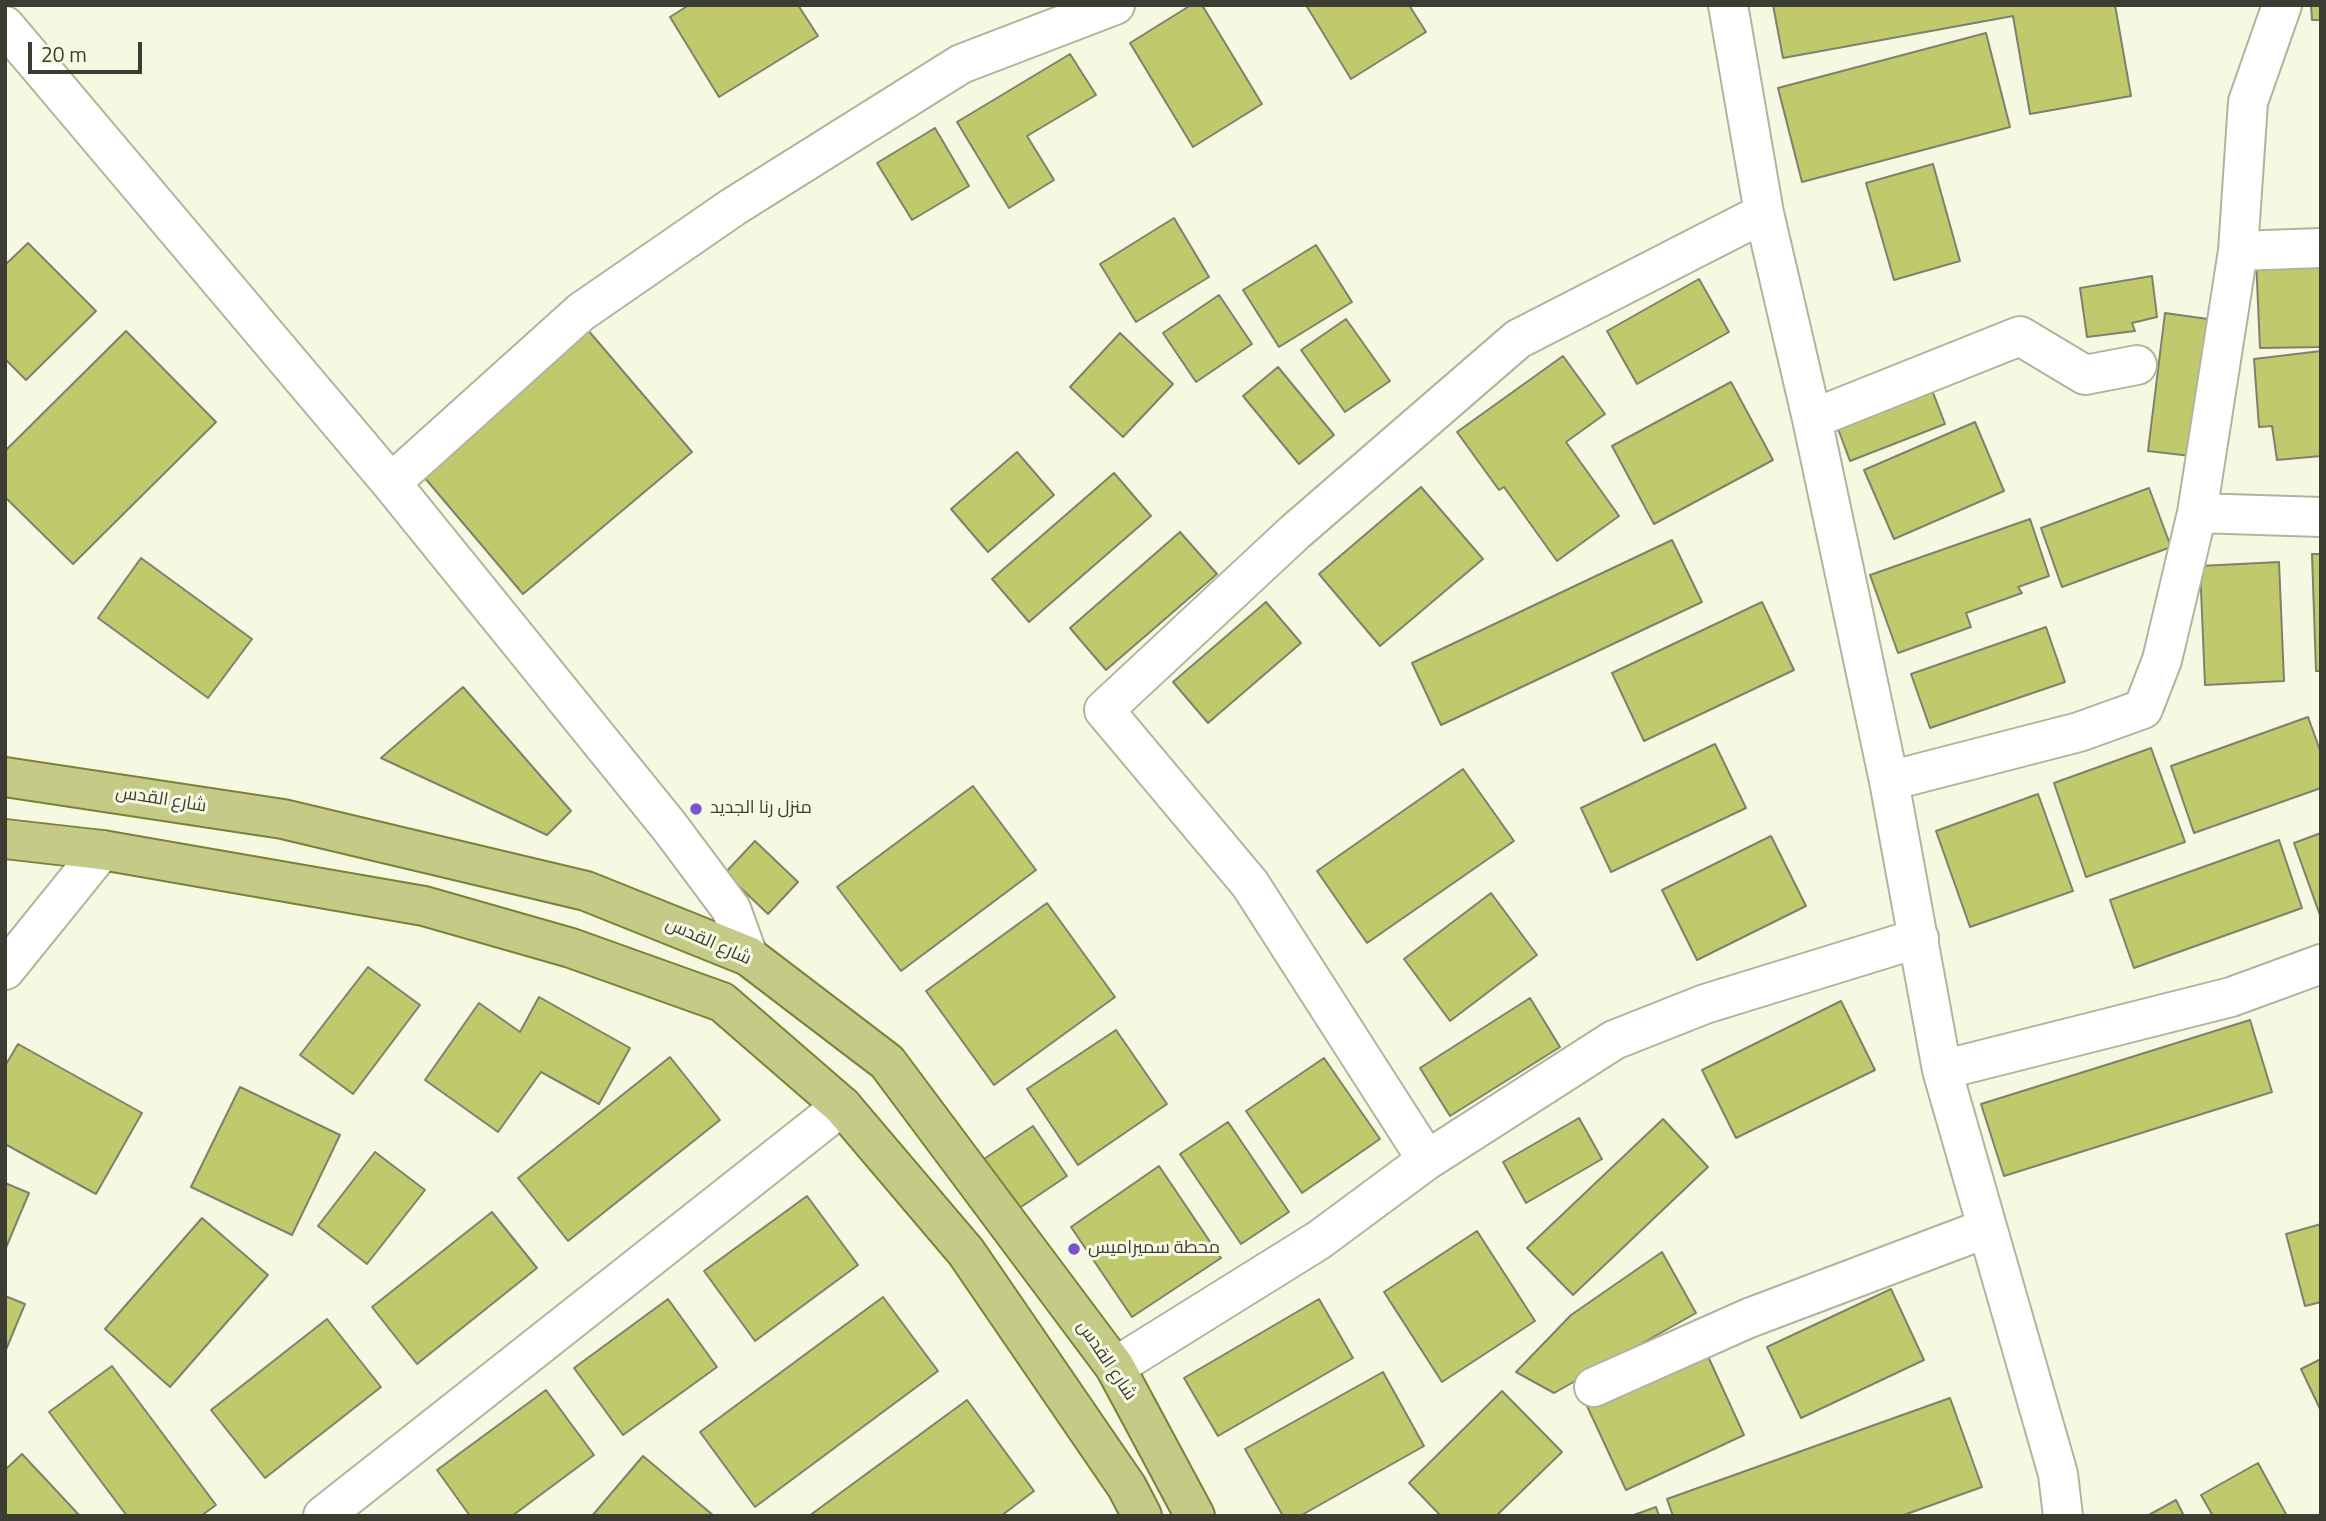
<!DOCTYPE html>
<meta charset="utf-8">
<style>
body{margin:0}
#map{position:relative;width:2326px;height:1521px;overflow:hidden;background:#f6f9e1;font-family:"Titillium Web",sans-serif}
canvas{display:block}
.frame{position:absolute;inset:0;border:7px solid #3b3d33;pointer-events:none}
.scale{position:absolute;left:28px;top:42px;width:114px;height:32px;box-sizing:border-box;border:4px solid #3b3d33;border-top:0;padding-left:9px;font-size:21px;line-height:24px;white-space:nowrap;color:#3b3d33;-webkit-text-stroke:5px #f6f9e1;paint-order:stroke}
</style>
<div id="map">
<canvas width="2326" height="1521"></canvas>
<div class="frame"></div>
<div class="scale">20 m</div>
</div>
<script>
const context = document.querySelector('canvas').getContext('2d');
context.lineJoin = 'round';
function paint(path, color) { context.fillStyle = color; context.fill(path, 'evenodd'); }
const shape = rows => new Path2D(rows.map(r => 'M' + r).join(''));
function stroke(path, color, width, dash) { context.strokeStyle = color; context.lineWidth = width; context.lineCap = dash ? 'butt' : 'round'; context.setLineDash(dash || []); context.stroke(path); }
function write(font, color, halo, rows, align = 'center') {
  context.font = font + ' "Titillium Web",Cairo,sans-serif'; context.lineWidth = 6; context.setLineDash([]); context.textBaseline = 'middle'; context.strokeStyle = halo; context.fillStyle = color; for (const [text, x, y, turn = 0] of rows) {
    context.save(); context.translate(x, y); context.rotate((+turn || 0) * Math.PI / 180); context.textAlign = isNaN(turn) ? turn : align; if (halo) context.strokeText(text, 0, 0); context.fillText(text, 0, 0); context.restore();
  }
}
const building = shape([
 [689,5,798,5,818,36,719,97,670,17,689,5],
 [1191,5,1202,5,1262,104,1193,147,1130,43,1191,5],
 [1306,5,1409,5,1426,32,1351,79,1306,5],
 [1773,5,2115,5,2131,96,2030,114,2013,16,1783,58,1773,5],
 [2311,5,2321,5,2321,20,2312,20,2311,5],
 [1986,33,2010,127,1802,182,1778,88,1986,33],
 [1070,54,1096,95,1027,136,1054,180,1009,208,957,122,1070,54],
 [935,128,969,186,912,220,877,163,935,128],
 [1933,164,1960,261,1894,280,1866,183,1933,164],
 [1174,218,1209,277,1136,322,1100,264,1174,218],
 [28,243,96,311,26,380,5,359,5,265,28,243],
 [1316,245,1352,302,1279,347,1243,290,1316,245],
 [2321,257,2321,347,2260,348,2256,259,2321,257],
 [2152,276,2157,317,2132,323,2135,331,2087,337,2080,288,2152,276],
 [1699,279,1729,332,1637,384,1607,331,1699,279],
 [1219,295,1252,344,1196,382,1163,333,1219,295],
 [2165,313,2208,319,2191,456,2148,451,2165,313],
 [1346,319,1390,381,1345,412,1301,350,1346,319],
 [587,329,692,452,523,594,419,471,587,329],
 [126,331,216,422,73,564,5,497,5,451,126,331],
 [1120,333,1173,384,1123,437,1070,387,1120,333],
 [2321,351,2321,456,2277,460,2272,426,2259,427,2254,359,2321,351],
 [1563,356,1605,414,1566,442,1619,516,1557,561,1504,487,1499,490,1457,432,1563,356],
 [1278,367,1334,435,1299,464,1243,396,1278,367],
 [1731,382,1773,460,1654,524,1612,446,1731,382],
 [1932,390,1945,424,1850,461,1837,426,1932,390],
 [1975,422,2004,491,1894,539,1864,470,1975,422],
 [1017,452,1054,495,988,552,951,509,1017,452],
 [1114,473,1151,516,1029,622,992,579,1114,473],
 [1421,487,1483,559,1380,646,1319,574,1421,487],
 [2149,488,2171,547,2062,587,2041,528,2149,488],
 [2030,519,2049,576,2018,587,2022,593,1966,613,1971,627,1898,653,1870,575,2030,519],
 [1180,532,1217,574,1106,670,1070,628,1180,532],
 [1672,540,1702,602,1441,725,1412,663,1672,540],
 [2312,554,2321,554,2321,671,2316,671,2312,554],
 [141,558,252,639,208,698,98,618,141,558],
 [2279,562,2284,681,2205,685,2200,566,2279,562],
 [1266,602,1301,643,1208,723,1173,682,1266,602],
 [1762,602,1794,670,1644,741,1612,673,1762,602],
 [2046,627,2065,682,1930,728,1911,674,2046,627],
 [463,687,571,811,547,835,381,758,463,687],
 [2308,717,2321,753,2321,788,2194,833,2171,766,2308,717],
 [1715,744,1746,808,1611,872,1581,808,1715,744],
 [2151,748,2185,842,2086,877,2054,783,2151,748],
 [1463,769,1514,841,1367,943,1317,871,1463,769],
 [973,786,1036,870,901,971,837,887,973,786],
 [2038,794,2073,891,1970,927,1936,831,2038,794],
 [2321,833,2321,918,2294,843,2321,833],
 [1771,836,1806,906,1697,960,1662,890,1771,836],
 [2279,840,2302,908,2134,968,2110,900,2279,840],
 [755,841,798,882,768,914,725,873,755,841],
 [1491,893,1537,955,1450,1021,1404,959,1491,893],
 [1047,903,1115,997,994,1085,926,991,1047,903],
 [368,967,420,1005,353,1094,300,1055,368,967],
 [539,997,630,1048,599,1104,541,1072,498,1132,425,1080,479,1003,520,1032,539,997],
 [1530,998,1560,1047,1450,1116,1420,1068,1530,998],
 [1841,1001,1875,1070,1736,1138,1702,1070,1841,1001],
 [2250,1020,2272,1092,2004,1176,1981,1104,2250,1020],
 [1116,1030,1167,1104,1078,1165,1027,1089,1116,1030],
 [18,1044,142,1113,96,1194,5,1144,5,1066,18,1044],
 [670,1057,720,1120,568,1241,518,1178,670,1057],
 [1324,1058,1380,1139,1302,1193,1246,1111,1324,1058],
 [240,1087,340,1135,292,1235,191,1187,240,1087],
 [1579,1118,1602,1159,1526,1203,1503,1162,1579,1118],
 [1663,1119,1708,1167,1573,1295,1527,1248,1663,1119],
 [1228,1122,1289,1212,1241,1244,1180,1154,1228,1122],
 [1033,1126,1067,1176,1018,1209,984,1159,1033,1126],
 [375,1152,425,1190,367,1264,318,1226,375,1152],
 [1159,1166,1221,1258,1132,1317,1071,1227,1159,1166],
 [5,1183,29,1193,5,1250,5,1183],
 [807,1196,858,1265,755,1341,704,1271,807,1196],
 [492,1212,537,1268,417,1364,372,1307,492,1212],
 [202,1218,268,1275,170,1387,105,1329,202,1218],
 [2321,1224,2321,1302,2305,1306,2286,1234,2321,1224],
 [1477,1231,1535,1321,1442,1382,1384,1292,1477,1231],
 [1662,1252,1696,1313,1554,1393,1516,1372,1571,1315,1662,1252],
 [1891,1289,1924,1360,1801,1418,1767,1347,1891,1289],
 [5,1296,25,1304,5,1352,5,1296],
 [883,1297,938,1371,755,1507,700,1432,883,1297],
 [668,1299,717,1367,623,1435,574,1368,668,1299],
 [1319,1299,1353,1358,1218,1436,1184,1378,1319,1299],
 [327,1319,381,1387,265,1478,211,1410,327,1319],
 [1706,1352,1744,1435,1626,1490,1587,1406,1706,1352],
 [2321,1359,2321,1411,2301,1369,2321,1359],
 [112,1366,216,1505,201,1516,127,1516,49,1412,112,1366],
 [1383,1372,1424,1446,1300,1516,1283,1516,1245,1449,1383,1372],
 [546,1390,594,1455,512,1516,470,1516,437,1470,546,1390],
 [1502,1391,1562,1452,1496,1516,1441,1516,1409,1483,1502,1391],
 [1950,1398,1982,1487,1901,1516,1673,1516,1667,1499,1950,1398],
 [967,1400,1034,1491,1001,1516,809,1516,967,1400],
 [22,1454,80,1516,5,1516,5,1470,22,1454],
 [643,1456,714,1516,592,1516,643,1456],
 [2258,1463,2287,1516,2213,1516,2201,1495,2258,1463],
 [2176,1500,2184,1516,2147,1516,2176,1500],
 [1656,1507,1659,1516,1631,1516,1656,1507]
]);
paint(building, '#c1c96d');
stroke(building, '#7e816b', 2);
const minor = shape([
 [1728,5,1764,213,1812,419,1889,781,1942,1070,2058,1474,2063,1516],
 [5,26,391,483,669,826,731,909,748,956],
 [2238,251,2321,248],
 [1812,419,2020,336,2085,375,2137,365],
 [391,483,581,312,733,207,961,64,1115,5],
 [2197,513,2321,517],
 [1889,781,2079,732,2143,709,2162,660,2197,513,2238,251,2248,102,2282,5],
 [5,970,102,850],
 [1942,1070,2231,997,2321,964],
 [1427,1160,1614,1040,1705,1004,1919,938],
 [1115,1367,1319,1240,1427,1160,1250,884,1104,710,1295,532,1518,339,1764,213],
 [1594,1387,1749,1318,1987,1228],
 [323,1516,842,1106]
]);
const major = shape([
 [5,777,283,819,586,891,748,956,887,1062,1115,1367,1195,1516],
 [5,839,102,850,424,906,571,948,722,1002,842,1106,966,1252,1127,1487,1142,1516]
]);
stroke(minor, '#b1b49d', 42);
stroke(major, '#7b8136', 42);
stroke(minor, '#fff', 38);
stroke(major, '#c5ca87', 38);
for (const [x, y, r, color] of [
 [696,809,7,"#7853cc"],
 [1074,1249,7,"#7853cc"]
]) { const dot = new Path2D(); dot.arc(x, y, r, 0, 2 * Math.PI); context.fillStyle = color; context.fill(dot); stroke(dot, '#f6f9e1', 2.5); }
write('18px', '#3b3d33', '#f6f9e1', [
 ["شارع القدس",161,800,9],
 ["شارع القدس",708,942,24],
 ["شارع القدس",1106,1361,56]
]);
write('18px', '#3b3d33', '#f6f9e1', [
 ["منزل رنا الجديد",710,809],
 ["محطة سميراميس",1088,1249]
], 'left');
</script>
